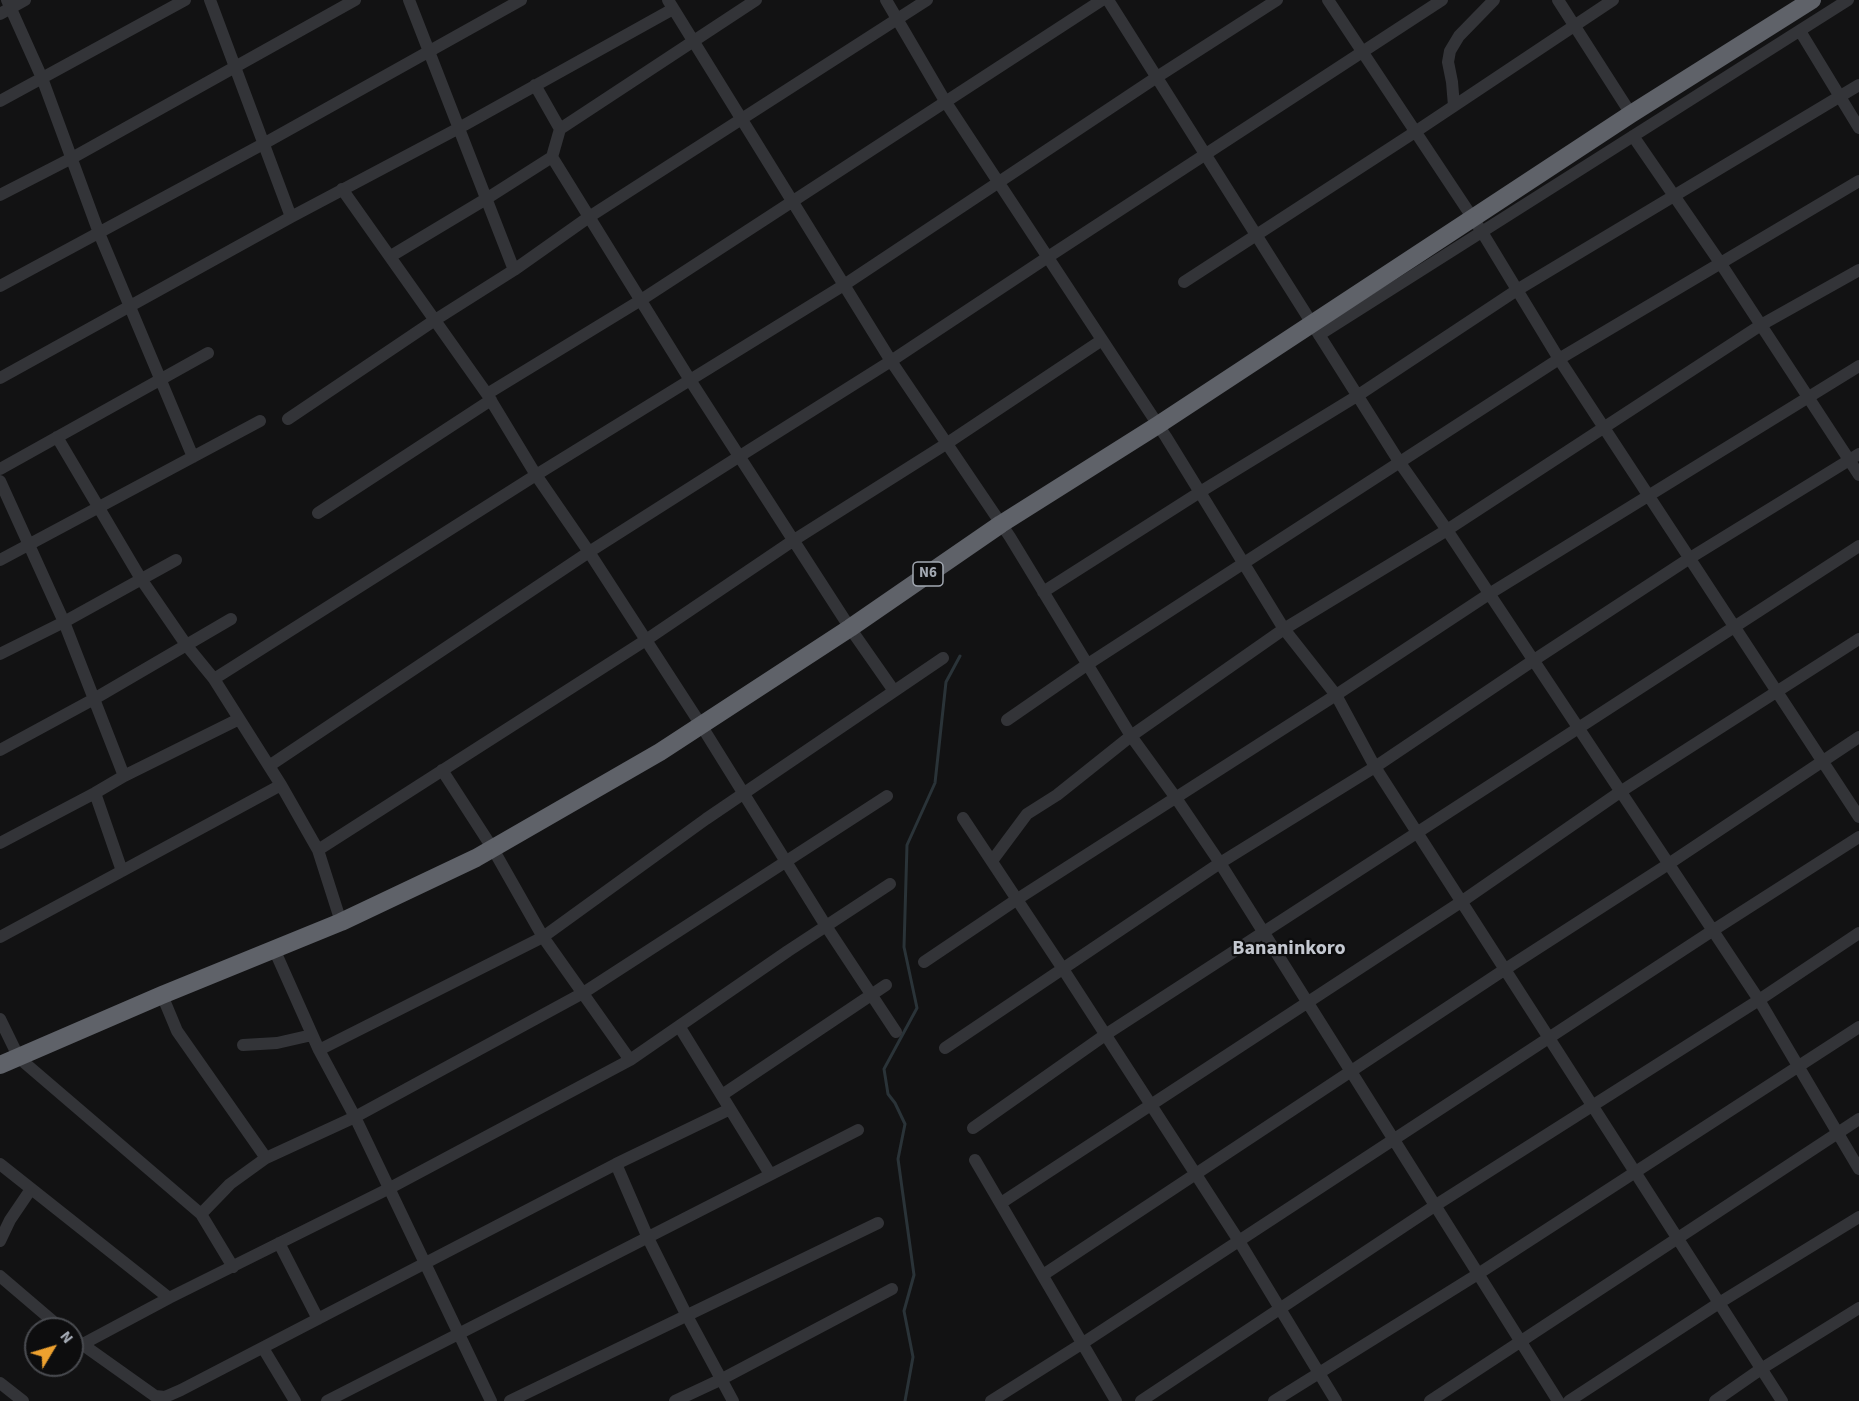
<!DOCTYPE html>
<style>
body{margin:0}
#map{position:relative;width:1859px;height:1401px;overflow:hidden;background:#121213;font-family:"Source Sans 3",sans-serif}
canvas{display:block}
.north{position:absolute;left:24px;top:1317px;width:60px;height:60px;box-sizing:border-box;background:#0d0d0e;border:2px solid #494b50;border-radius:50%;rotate:52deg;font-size:16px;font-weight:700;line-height:24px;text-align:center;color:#a3a9b3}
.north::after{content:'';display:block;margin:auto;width:21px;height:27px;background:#eda12f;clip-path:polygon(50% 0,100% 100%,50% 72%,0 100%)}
</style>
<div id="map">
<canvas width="1859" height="1401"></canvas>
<div class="north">N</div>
</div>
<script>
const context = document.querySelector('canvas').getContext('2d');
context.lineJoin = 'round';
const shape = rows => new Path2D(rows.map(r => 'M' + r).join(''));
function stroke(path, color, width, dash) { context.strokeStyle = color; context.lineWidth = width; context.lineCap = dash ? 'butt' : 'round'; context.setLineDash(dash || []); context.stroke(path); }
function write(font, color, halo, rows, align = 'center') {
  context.font = font + ' "Source Sans 3",sans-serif'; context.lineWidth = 4.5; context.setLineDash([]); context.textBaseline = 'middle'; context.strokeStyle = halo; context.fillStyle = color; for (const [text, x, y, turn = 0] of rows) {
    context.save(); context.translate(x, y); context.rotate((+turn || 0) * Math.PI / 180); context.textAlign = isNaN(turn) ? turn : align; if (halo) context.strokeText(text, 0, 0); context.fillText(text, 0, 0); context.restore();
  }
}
stroke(shape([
 [905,1401,913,1357,904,1311,914,1275,898,1159,905,1124,895,1103,888,1094,884,1069,917,1008,904,947,907,845,935,783,946,682,960,656]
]), '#2a3338', 3);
stroke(shape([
 [7,0,42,78,99,233,193,457],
 [210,0,291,217],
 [409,0,514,270],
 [668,0,891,361,1010,537,1131,736,1176,798,1220,863,1558,1401],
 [886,0,945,101,1166,437,1284,629,1336,695,1375,767,1782,1401],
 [1108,0,1400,463,1447,530,1759,1000,1859,1169],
 [1328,0,1482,232,1559,359,1859,817],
 [1558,0,1631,114],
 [0,14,25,0],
 [1800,31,1859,128],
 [0,101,185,0],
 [1454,106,1452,82,1448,62,1450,51,1459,36,1494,0],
 [560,129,756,0],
 [1633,136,1721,264,1859,475],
 [552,157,690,380,850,628,894,691],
 [342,189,487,394,536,475,589,552,701,725,826,926,896,1032],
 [0,195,72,158,355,0],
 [391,256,486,199,552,157,560,129,535,85],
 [1184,282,1415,132,1613,0],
 [0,286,265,143,521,0],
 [1319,335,1848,0],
 [0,378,291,217,459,128,673,9],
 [487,394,641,300,1102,0],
 [288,419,435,320,514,270,589,217,927,0],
 [57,437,141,579,187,646,214,679,281,785,318,850,341,922],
 [0,469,208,353],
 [0,481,64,622,124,776],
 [318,513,491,400],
 [0,560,260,421],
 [1043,592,1200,492,1357,396,1517,290,1859,85],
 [0,654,64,622,176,560],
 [214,679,536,475,844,285,1157,77,1277,0],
 [1007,720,1088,664,1559,359,1859,181],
 [0,750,94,699,231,619],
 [269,766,589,552,740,456,891,361,1048,257,1442,0],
 [442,770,493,849,543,937,630,1060],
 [95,793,122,871],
 [963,818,1063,969,1239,1241,1336,1401],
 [0,843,95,793,124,776,239,719],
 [318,850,646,640,794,540,946,444,1102,340],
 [992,861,1027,814,1057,795,1131,736,1284,629,1447,530,1761,325,1859,270],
 [0,937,281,785],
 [274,949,319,1050,355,1117,491,1401],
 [924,962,1016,900,1336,695,1489,594,1859,366],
 [162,995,177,1031,266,1158],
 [0,1019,19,1058,201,1214,233,1267],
 [679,1026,770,1174],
 [243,1045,277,1043,312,1035],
 [945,1048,1220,863,1375,767,1534,660,1690,558,1859,454],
 [319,1050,543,937,706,819,943,658],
 [722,1095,886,985],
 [973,1128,1105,1035,1859,546],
 [975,1160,1116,1401],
 [0,1164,169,1298],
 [616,1164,648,1238,686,1314,733,1401],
 [1001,1203,1461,902,1620,792,1859,639],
 [201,1214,230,1184,266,1158,355,1117,583,993,887,796],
 [0,1241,10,1220,31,1189],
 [279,1243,318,1319],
 [1043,1275,1504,970,1667,865,1859,737],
 [0,1276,62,1329],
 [72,1337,155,1396,165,1397,181,1390,616,1164,730,1109],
 [81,1345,169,1298,390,1188,630,1060,788,951,890,884],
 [263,1348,295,1401],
 [0,1383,23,1401],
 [327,1401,858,1130],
 [510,1401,878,1223],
 [675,1401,722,1379,892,1289],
 [991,1401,1083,1343,1712,931,1859,837],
 [1141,1401,1436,1205,1759,1000,1859,933],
 [1274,1401,1478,1274,1859,1027],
 [1430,1401,1859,1119],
 [1569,1401,1719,1303,1859,1217],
 [1715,1401,1761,1369,1859,1308]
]), '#333438', 12);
stroke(shape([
 [0,1065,162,995,341,922,476,858,660,752,850,628,1001,524,1158,425,1631,114,1812,0]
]), '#5f6269', 18);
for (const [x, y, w] of [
 [928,574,30]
]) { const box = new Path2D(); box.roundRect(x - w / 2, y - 12, w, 24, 4.5); context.fillStyle = '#0d0d0e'; context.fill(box); stroke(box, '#a3a9b3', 1.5); }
write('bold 15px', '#a3a9b3', null, [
 ["N6",928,574]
]);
write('bold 20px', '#c4c8d0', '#0d0d0e', [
 ["Bananinkoro",1289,950]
]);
</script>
